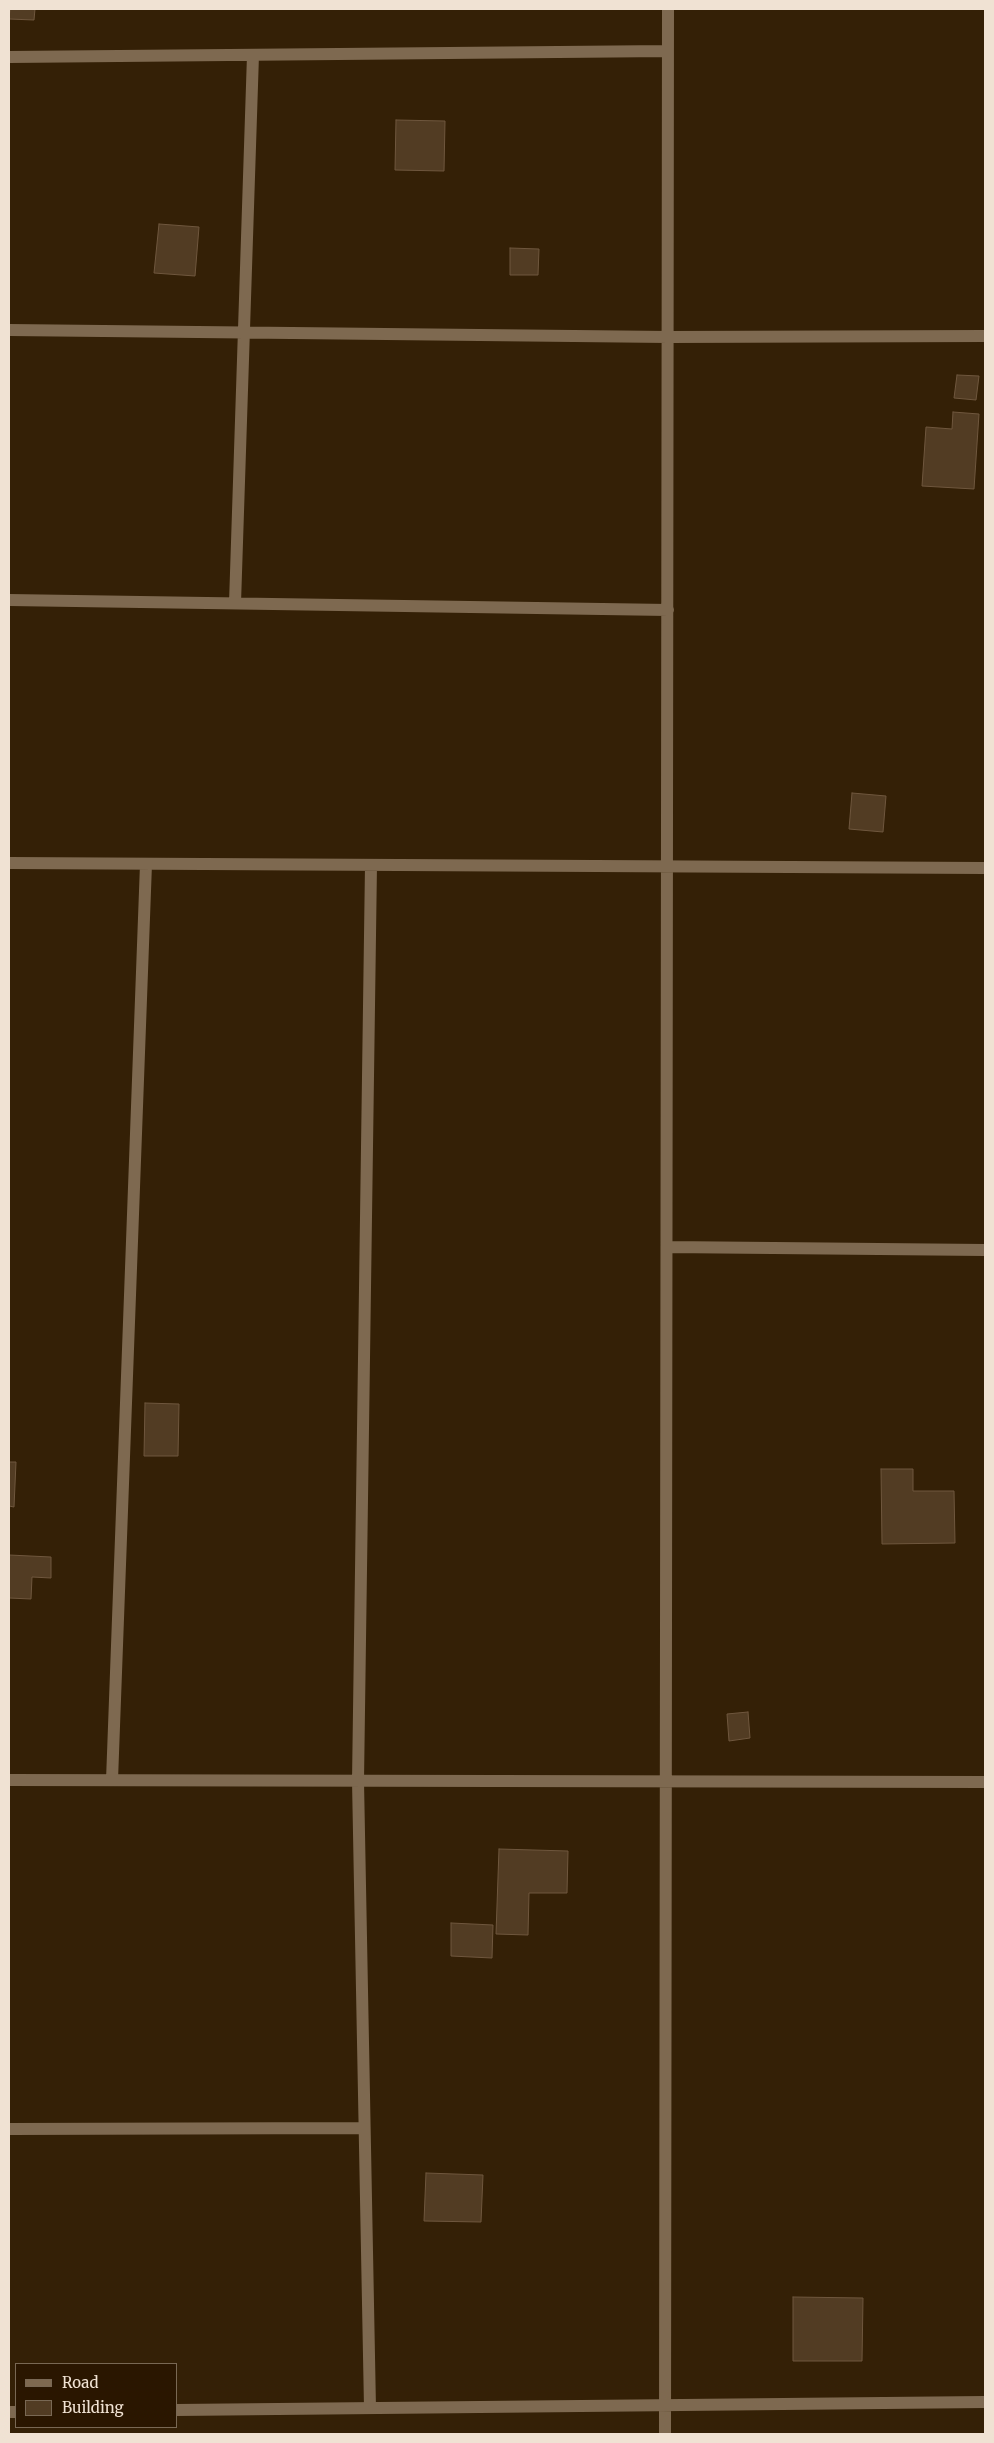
<!DOCTYPE html>
<style>
body{margin:0}
#map{position:relative;width:994px;height:2443px;overflow:hidden;background:#342006;font-family:Merriweather,serif}
canvas{display:block}
.frame{position:absolute;inset:0;border:10px solid #f0e2d3;pointer-events:none}
.legend{position:absolute;left:15px;top:2363px;width:162px;height:65px;box-sizing:border-box;background:#2a1600;border:1px solid #796854;margin:0;padding:6px 9px;list-style:none;font-size:15px;color:#f0e2d3}
.legend li{display:flex;align-items:center;gap:10px;height:25px}
.legend b{width:25px;border:1px solid #796854}
</style>
<div id="map">
<canvas width="994" height="2443"></canvas>
<div class="frame"></div>
<ul class="legend">
<li><b style="height:6px;background:#7e6950"></b>Road</li>
<li><b style="height:14px;background:#523c23"></b>Building</li>
</ul>
</div>
<script>
const context = document.querySelector('canvas').getContext('2d');
context.lineJoin = 'round';
function paint(path, color) { context.fillStyle = color; context.fill(path, 'evenodd'); }
const shape = rows => new Path2D(rows.map(r => 'M' + r).join(''));
function stroke(path, color, width, dash) { context.strokeStyle = color; context.lineWidth = width; context.lineCap = dash ? 'butt' : 'round'; context.setLineDash(dash || []); context.stroke(path); }
const building = shape([
 [10,9,35,9,34,20,9,19,10,9],
 [396,120,445,121,444,171,395,170,396,120],
 [159,224,199,227,195,276,154,273,159,224],
 [510,248,539,249,538,275,510,275,510,248],
 [957,375,979,376,976,400,954,398,957,375],
 [953,412,979,414,974,489,922,486,926,427,952,429,953,412],
 [852,793,886,796,883,832,849,829,852,793],
 [145,1403,179,1404,178,1456,144,1456,145,1403],
 [9,1462,16,1462,14,1507,9,1506,9,1462],
 [881,1469,913,1469,913,1491,954,1491,955,1543,882,1544,881,1469],
 [9,1555,51,1557,51,1578,32,1577,31,1599,9,1598,9,1555],
 [748,1712,750,1738,729,1741,727,1714,748,1712],
 [499,1849,568,1851,567,1893,529,1893,528,1935,496,1934,499,1849],
 [451,1923,493,1925,492,1958,451,1956,451,1923],
 [426,2173,483,2175,481,2222,424,2221,426,2173],
 [793,2297,863,2298,862,2361,793,2361,793,2297]
]);
paint(building, '#523c23');
stroke(building, '#6f573e', 1);
stroke(shape([
 [9,57,668,51],
 [9,330,668,337,985,336],
 [9,600,668,610],
 [235,603,253,55],
 [9,863,985,868],
 [667,1247,985,1250],
 [9,1780,985,1782],
 [112,1780,146,864],
 [9,2129,364,2128],
 [370,2408,358,1781,371,865],
 [176,2410,985,2402],
 [9,2412,16,2412],
 [665,2434,668,9]
]), '#7e6950', 12);
</script>
